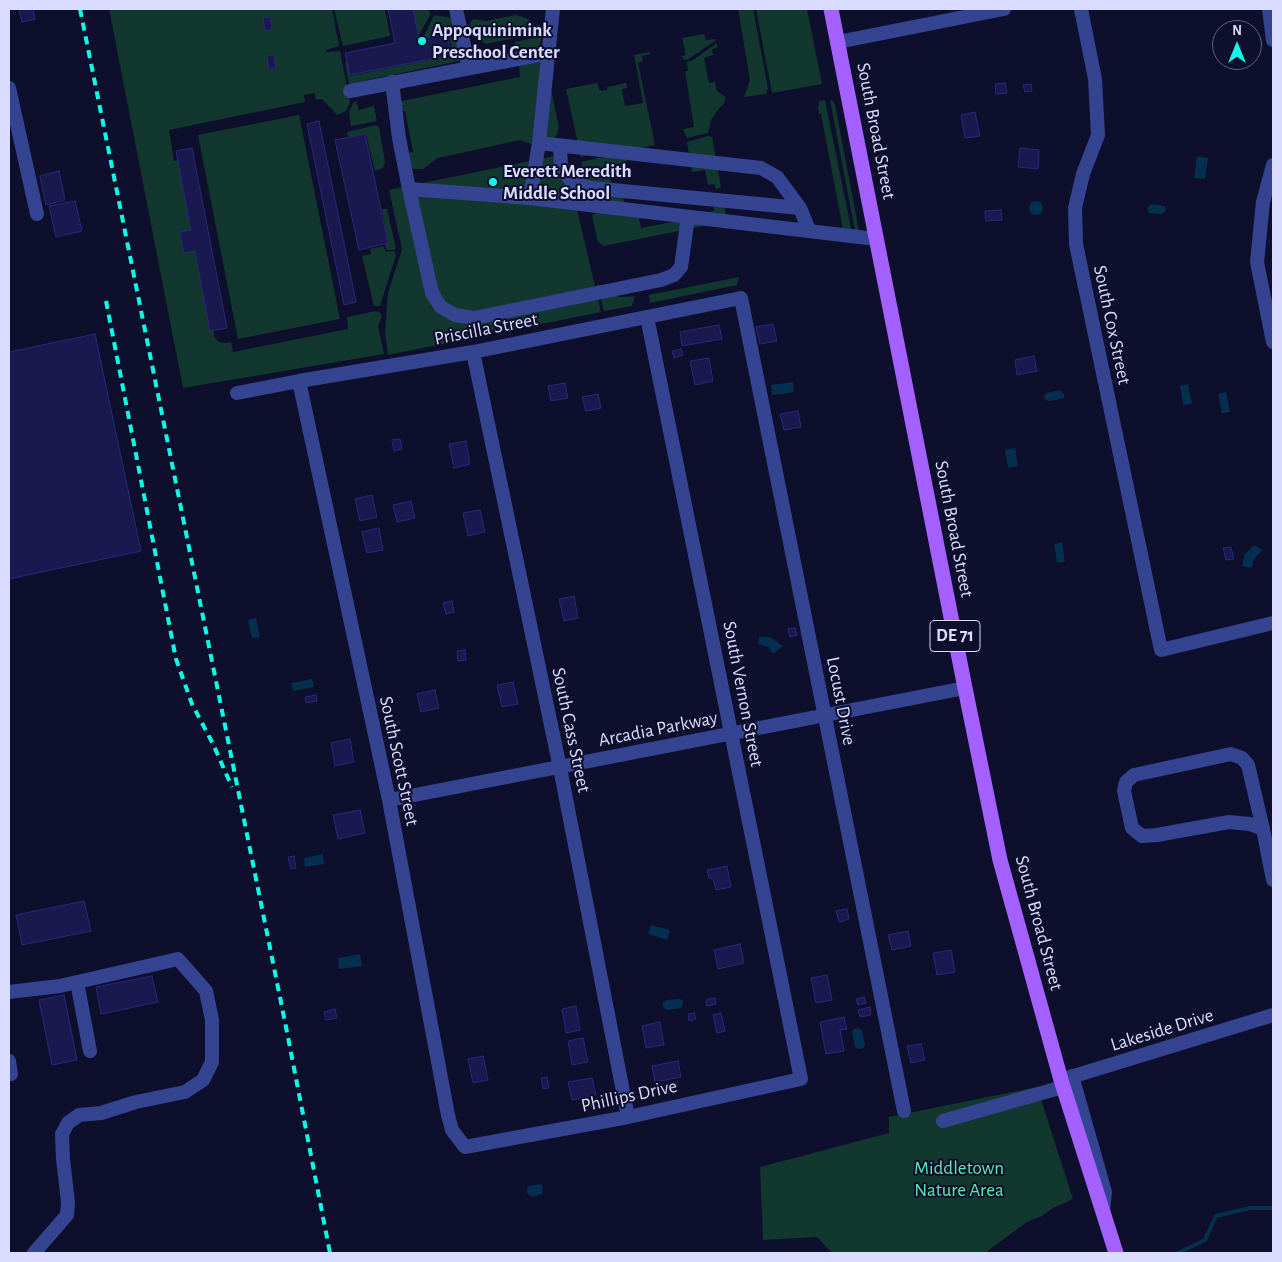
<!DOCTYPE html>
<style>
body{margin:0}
#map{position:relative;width:1282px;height:1262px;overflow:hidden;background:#0e0f2d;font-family:"Alegreya Sans",sans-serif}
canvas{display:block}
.frame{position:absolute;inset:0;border:10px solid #daddff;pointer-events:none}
.north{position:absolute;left:1212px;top:20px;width:50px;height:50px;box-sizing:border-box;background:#0e0f2d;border:1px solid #606181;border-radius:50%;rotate:0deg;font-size:14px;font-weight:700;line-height:20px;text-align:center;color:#daddff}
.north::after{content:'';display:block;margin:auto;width:18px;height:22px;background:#06ffe6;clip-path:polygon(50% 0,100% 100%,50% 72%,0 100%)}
</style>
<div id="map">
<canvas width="1282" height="1262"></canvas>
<div class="frame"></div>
<div class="north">N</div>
</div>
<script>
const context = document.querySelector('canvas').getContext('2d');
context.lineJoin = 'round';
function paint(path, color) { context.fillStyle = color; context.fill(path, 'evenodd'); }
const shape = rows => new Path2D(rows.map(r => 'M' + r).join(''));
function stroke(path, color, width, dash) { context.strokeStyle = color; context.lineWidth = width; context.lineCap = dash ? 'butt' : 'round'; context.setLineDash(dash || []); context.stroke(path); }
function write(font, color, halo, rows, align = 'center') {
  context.font = font + ' "Alegreya Sans",sans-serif'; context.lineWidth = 4; context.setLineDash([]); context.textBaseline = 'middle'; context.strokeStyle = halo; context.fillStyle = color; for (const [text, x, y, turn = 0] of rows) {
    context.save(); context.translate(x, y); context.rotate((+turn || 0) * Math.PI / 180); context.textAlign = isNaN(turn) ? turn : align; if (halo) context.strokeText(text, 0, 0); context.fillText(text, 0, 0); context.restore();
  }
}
paint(shape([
 [109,9,332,9,339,46,326,50,327,52,340,51,350,102,346,111,337,115,322,99,316,100,315,93,304,95,305,102,169,130,174,161,178,160,191,230,180,233,184,253,195,251,210,331,214,331,214,337,219,342,225,343,231,342,233,352,348,329,347,317,376,311,380,313,382,317,378,326,384,354,183,388],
 [334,9,385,9,390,36,343,46],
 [413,9,426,9,431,13,418,37],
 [738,9,753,9,768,88,766,94,744,97,750,80],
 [756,9,807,9,822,84,772,93],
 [434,15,464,20,466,22,473,58,349,84,345,62,347,62,350,76,453,55,448,33,423,38],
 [516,15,526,18,534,24,538,33,486,44,472,36,470,23,473,19,486,21],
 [704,34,706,40,715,39,715,41,687,60,683,59,682,56,686,55,682,38],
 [542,36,540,45,537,48,517,53,515,42],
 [717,43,717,48,712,49,713,55,704,58,709,83,715,82,717,91,726,97,723,105,719,108,711,120,708,133,687,138,683,129,694,127,685,71,688,71,687,62,690,60,690,62],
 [649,52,651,54,642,56,643,61,638,63,655,145,640,148,630,147,581,157,566,89,597,83,600,91,607,90,607,87,626,83,627,88,622,89,625,106,643,103,634,55],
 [536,62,546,64,559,128,557,135,552,140,531,144,520,140,438,158,423,169,414,169,406,166,403,154,413,152,405,111,395,112,397,102,520,77,519,65],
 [825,100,853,238,844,235,821,114,819,114,818,108,819,101],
 [830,100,833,101,835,104,859,231,856,236],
 [356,101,359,110,374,106,377,121,351,126,349,112,353,103],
 [299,115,340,319,238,339,198,135],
 [376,125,379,127,385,162,383,168,375,171,366,134,348,137,347,132],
 [708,136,712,137,721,187,716,189,714,184,708,185,705,170,692,172,687,142],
 [626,152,627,162,608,166,612,187,623,195,624,202,591,209,581,162],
 [559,155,565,158,601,312,388,355,385,333,388,293,402,249,389,190],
 [711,196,722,196,727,219,724,222,604,246,598,242,592,216,594,214,625,207,638,212,641,228,698,217,698,214,714,211],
 [382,209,387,209,396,248,394,250,386,250,385,243,388,242],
 [383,246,386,252,394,251,396,255,380,306,374,306,362,256,371,254,370,249],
 [739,277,737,285,650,303,649,295],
 [597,284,620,297,635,296,632,306,604,311],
 [1037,1087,1073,1199,1051,1209,1042,1216,1027,1222,985,1253,832,1253,817,1237,763,1240,760,1167,889,1133,889,1117]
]), '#11372e');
paint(shape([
 [1197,156,1208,158,1205,179,1194,178],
 '1029 208a7 7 0 1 1 14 0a7 7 0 1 1-14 0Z',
 [1151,204,1165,206,1166,211,1162,214,1149,213,1147,208],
 [793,382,794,392,772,395,771,385],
 [1188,384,1192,404,1183,405,1180,386],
 [1060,390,1064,394,1064,398,1050,401,1045,400,1044,396,1047,393],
 [1226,392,1230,412,1222,413,1218,394],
 [1015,448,1018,466,1008,468,1005,450],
 [1062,542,1065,562,1057,563,1054,544],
 [1254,545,1262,550,1253,561,1252,568,1242,566,1245,554],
 [256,618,260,637,252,638,248,620],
 [759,637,770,637,783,646,773,654,768,647,758,644],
 [312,679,314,687,293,691,291,683],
 [323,854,324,864,305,867,304,858],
 [651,925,670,930,667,940,648,934],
 [360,954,362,966,339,969,338,958],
 [678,999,683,1000,683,1003,681,1008,667,1010,663,1007,662,1004,667,1000],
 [859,1028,862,1030,865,1045,863,1048,858,1049,855,1047,852,1032,854,1029],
 [541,1184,543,1188,542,1194,532,1197,527,1193,527,1189,529,1186]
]), '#052f4f');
stroke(shape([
 [1178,1253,1205,1240,1216,1216,1250,1208,1273,1208]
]), '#052f4f', 4);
const building = shape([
 [19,9,33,9,35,19,22,22,19,9],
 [388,9,413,9,419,39,447,33,451,55,350,75,345,53,395,43,388,9],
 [270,17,272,29,265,31,263,18,270,17],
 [274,55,276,68,269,69,267,56,274,55],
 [1005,83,1007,93,996,94,995,84,1005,83],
 [1031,84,1032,91,1025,92,1023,85,1031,84],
 [975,112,980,136,965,138,961,115,975,112],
 [319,121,356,302,344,305,307,124,319,121],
 [365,134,388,243,359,250,335,140,365,134],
 [192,148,227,328,210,331,195,251,184,253,180,232,191,230,176,151,192,148],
 [1020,148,1039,150,1038,169,1018,167,1020,148],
 [59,171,65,200,46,205,40,176,59,171],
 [75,201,82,231,56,237,49,206,75,201],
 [1001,210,1002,220,986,221,985,211,1001,210],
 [773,324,777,341,760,344,756,327,773,324],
 [719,325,722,339,682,346,680,332,719,325],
 [95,334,141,551,9,579,9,352,95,334],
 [681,349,683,355,674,358,672,351,681,349],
 [1034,356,1037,371,1017,375,1015,360,1034,356],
 [709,358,713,381,695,385,690,361,709,358],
 [565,383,568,398,551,401,548,386,565,383],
 [598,394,601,408,586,411,582,397,598,394],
 [798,411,801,427,784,430,780,414,798,411],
 [400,439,402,449,394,451,392,440,400,439],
 [466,441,470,464,454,468,449,444,466,441],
 [372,495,377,517,360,521,355,499,372,495],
 [411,501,415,518,397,522,393,505,411,501],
 [480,510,485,532,468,536,463,513,480,510],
 [379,528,383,550,367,553,362,532,379,528],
 [1231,547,1234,559,1226,560,1223,548,1231,547],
 [574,596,578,618,564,621,559,599,574,596],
 [452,601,454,612,446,614,443,603,452,601],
 [795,628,797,635,790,637,788,629,795,628],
 [465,650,466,660,458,661,457,651,465,650],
 [513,682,518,704,502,707,497,685,513,682],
 [435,690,439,708,421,712,417,694,435,690],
 [316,695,317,701,306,703,305,697,316,695],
 [350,739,354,762,335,766,331,743,350,739],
 [360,810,365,833,338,839,333,815,360,810],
 [294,856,296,868,291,869,288,857,294,856],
 [727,866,731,887,716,890,713,878,709,879,707,870,727,866],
 [84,901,91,931,22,945,16,915,84,901],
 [847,909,849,919,839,922,836,911,847,909],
 [908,931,911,946,892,950,888,935,908,931],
 [740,944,744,963,718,969,714,950,740,944],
 [951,950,955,972,937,975,933,953,951,950],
 [827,975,832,1000,816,1003,811,978,827,975],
 [152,976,158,1002,101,1014,96,987,152,976],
 [64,995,77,1060,52,1065,39,1000,64,995],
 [864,997,866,1003,858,1005,856,999,864,997],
 [715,998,716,1004,707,1006,706,1000,715,998],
 [576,1006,580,1030,566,1033,562,1009,576,1006],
 [870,1007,871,1015,860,1017,858,1010,870,1007],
 [335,1009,337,1018,326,1020,324,1012,335,1009],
 [694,1013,696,1019,689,1021,688,1014,694,1013],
 [721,1013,725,1031,717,1033,713,1015,721,1013],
 [844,1017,847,1029,840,1030,844,1051,826,1054,820,1022,844,1017],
 [660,1022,664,1045,646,1048,642,1026,660,1022],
 [583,1038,588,1062,572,1065,568,1041,583,1038],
 [921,1044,925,1060,911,1063,907,1046,921,1044],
 [483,1056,488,1080,473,1083,468,1059,483,1056],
 [678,1061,681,1077,655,1082,652,1066,678,1061],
 [547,1077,549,1088,543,1089,541,1078,547,1077],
 [592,1078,596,1095,572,1100,568,1082,592,1078]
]);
paint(building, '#19194f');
stroke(building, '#28297e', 1);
stroke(shape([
 [456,9,469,68],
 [553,9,539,143,530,198,876,239],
 [1081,9,1095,79,1098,135,1083,174,1075,208,1076,244,1161,650,1273,623],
 [1269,9,1273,40],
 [838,42,1004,9],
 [392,82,399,138,409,189,530,198],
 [9,88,37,214],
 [350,91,549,53],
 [539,143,761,168,777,177,800,208,809,230],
 [560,146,561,167,573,183,592,188,800,208],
 [1273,165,1263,202,1257,262,1273,342],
 [409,189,432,293,441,307,455,315,474,318,661,280,674,275,681,267,688,217],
 [473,352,560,768,628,1117],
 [299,381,389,800,448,1115,452,1130,465,1147,628,1117,801,1079,647,317],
 [237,393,299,381,473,352,741,298,904,1111],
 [389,800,965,688],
 [1263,829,1250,824,1229,822,1157,835,1142,836,1132,828,1124,791,1126,782,1134,775,1231,754,1242,758,1248,765,1263,829,1273,880],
 [77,982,90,1051],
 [9,992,60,986,178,959,206,991,212,1020,212,1062,203,1080,185,1092,136,1102,101,1113,79,1115,68,1123,62,1134,63,1159,68,1202,67,1215,34,1253],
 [9,1061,11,1074],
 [1072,1076,1105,1192,1103,1211],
 [1061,1080,1273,1015],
 [943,1121,1063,1087]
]), '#354490', 14);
stroke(shape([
 [831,9,965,688,1000,860,1061,1080,1116,1253]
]), '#a461ff', 15);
stroke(shape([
 [80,9,286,1027,330,1253],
 [106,301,176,659,192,704,213,744,232,787]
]), '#06ffe6', 4, [8, 6]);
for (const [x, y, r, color] of [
 [422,41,5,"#06ffe6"],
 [493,182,5,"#06ffe6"]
]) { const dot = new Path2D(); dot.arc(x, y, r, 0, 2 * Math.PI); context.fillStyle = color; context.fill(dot); stroke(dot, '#0e0f2d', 2); }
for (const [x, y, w] of [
 [955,636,50]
]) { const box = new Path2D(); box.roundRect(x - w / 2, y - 15.5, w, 31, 4); context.fillStyle = '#0e0f2d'; context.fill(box); stroke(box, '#daddff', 1); }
write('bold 18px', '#daddff', null, [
 ["DE 71",955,636]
]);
write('bold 19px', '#daddff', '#0e0f2d', [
 ["Appoquinimink",432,30],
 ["Preschool Center",432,52],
 ["Everett Meredith",503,171],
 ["Middle School",503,193]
], 'left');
write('19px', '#daddff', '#0e0f2d', [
 ["South Broad Street",876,131,79],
 ["South Cox Street",1112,325,78],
 ["Priscilla Street",486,329,-11],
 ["South Broad Street",954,529,79],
 ["South Vernon Street",743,694,79],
 ["Locust Drive",841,701,79],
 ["Arcadia Parkway",658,729,-11],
 ["South Cass Street",571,730,78],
 ["South Scott Street",399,761,78],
 ["South Broad Street",1039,923,75],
 ["Lakeside Drive",1162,1030,-17],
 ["Phillips Drive",629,1096,-12]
]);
write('19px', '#59ecaa', '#0e0f2d', [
 ["Middletown",959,1168],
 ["Nature Area",959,1190]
]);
</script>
